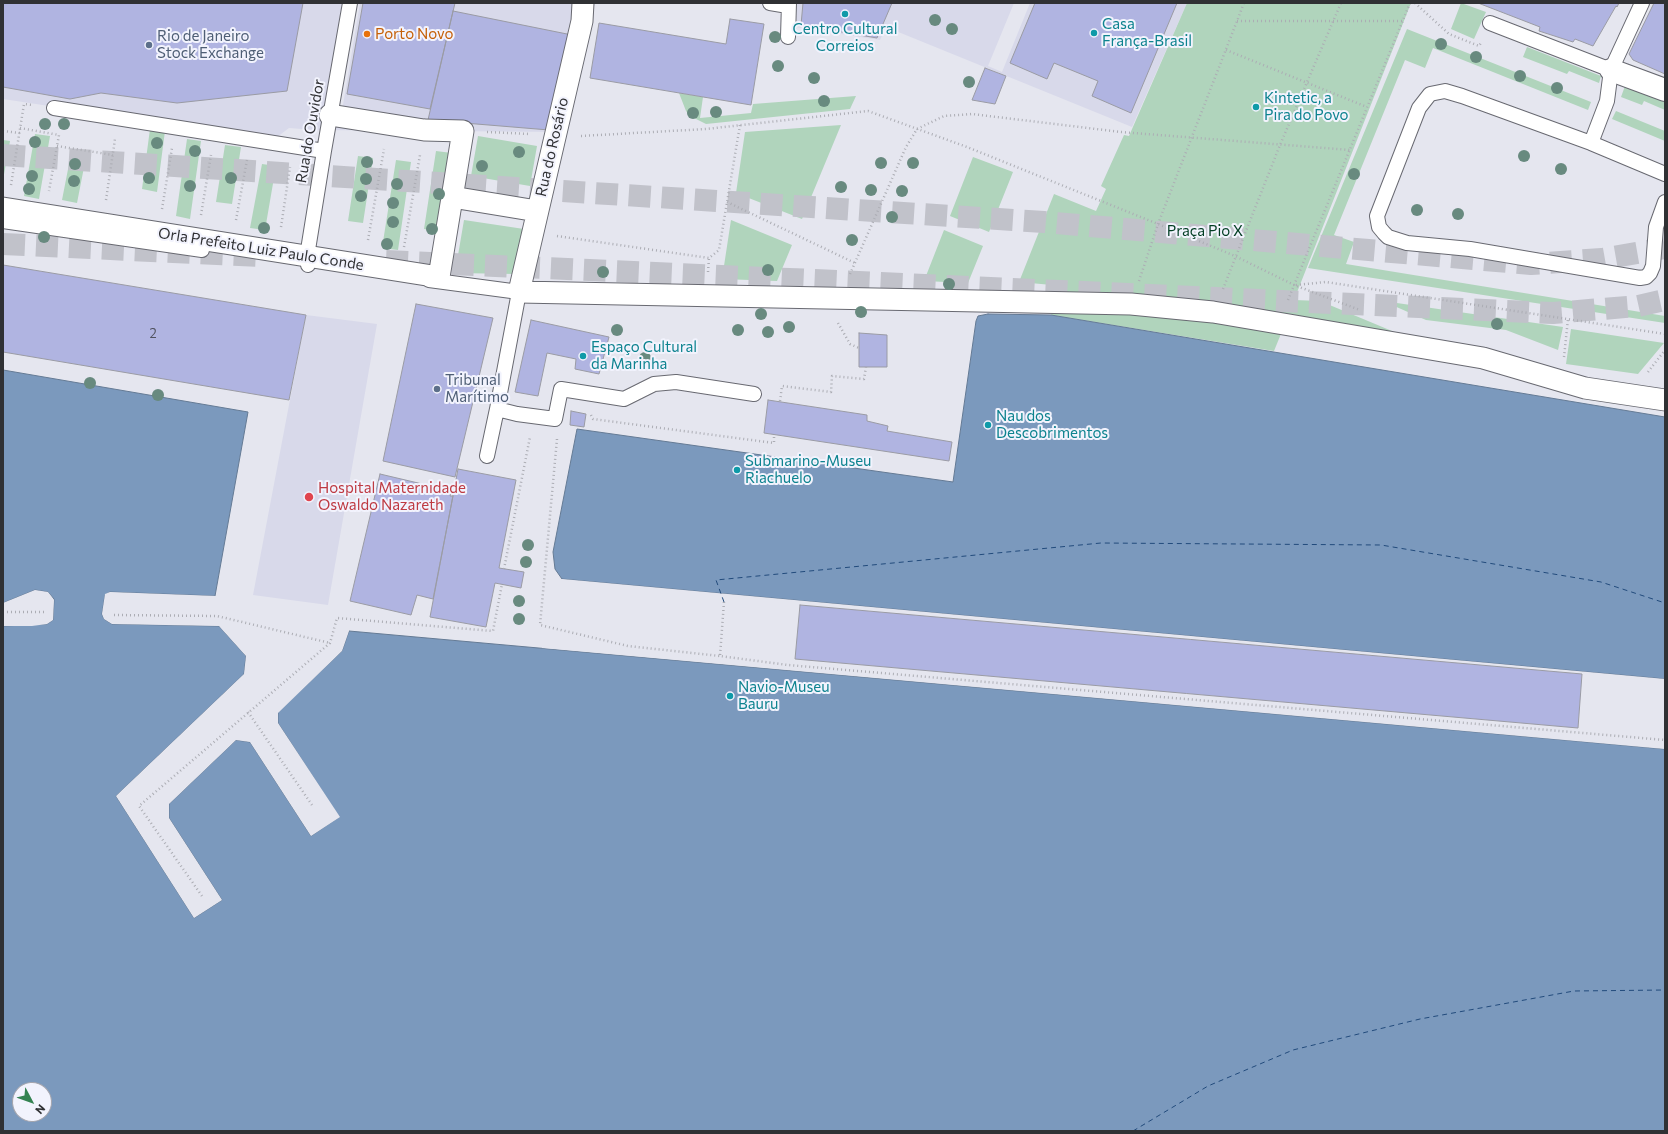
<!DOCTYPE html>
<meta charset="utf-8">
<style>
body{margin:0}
#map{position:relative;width:1668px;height:1134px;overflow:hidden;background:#e5e6ef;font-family:Commissioner,sans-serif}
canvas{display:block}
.frame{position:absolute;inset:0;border:4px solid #303134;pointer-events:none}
.north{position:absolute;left:12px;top:1082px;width:40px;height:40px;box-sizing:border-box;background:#f2f3fd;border:1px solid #a4a5ad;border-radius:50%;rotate:131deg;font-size:11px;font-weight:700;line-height:16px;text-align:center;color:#303134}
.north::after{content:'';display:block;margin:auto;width:14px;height:18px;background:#338251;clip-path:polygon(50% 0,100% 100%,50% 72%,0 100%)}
</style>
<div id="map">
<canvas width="1668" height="1134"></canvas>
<div class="frame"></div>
<div class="north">N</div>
</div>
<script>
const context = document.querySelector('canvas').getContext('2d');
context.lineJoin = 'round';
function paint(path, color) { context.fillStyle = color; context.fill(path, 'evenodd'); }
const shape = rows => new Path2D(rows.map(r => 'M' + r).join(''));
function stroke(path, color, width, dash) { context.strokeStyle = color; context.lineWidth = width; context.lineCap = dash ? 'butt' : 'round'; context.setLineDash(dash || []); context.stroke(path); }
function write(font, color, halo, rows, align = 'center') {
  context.font = font + ' Commissioner,sans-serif'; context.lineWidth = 4; context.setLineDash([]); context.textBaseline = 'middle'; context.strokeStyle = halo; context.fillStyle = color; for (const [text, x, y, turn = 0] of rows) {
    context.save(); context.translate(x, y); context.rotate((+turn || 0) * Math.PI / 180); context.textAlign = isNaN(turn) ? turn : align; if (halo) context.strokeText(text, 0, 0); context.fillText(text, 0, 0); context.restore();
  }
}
paint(shape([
 [3,3,342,3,326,109,342,111,360,3,595,3,565,132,315,130,289,128,273,140,3,99],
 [797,3,1014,3,988,66,1002,72,1030,3,1187,3,1132,127,886,27,880,40,796,27],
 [306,315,377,324,328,605,253,595]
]), '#d8d9ea');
paint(shape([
 [1187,3,1411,3,1294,300,1320,301,1404,336,1287,319,1274,351,1051,315,1063,286,1019,282,1054,194,1096,211,1106,189,1101,186,1124,135,1129,136],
 [1461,3,1486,12,1474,39,1451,29],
 [1407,29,1591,102,1588,110,1433,48,1425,68,1405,60,1334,235,1354,242,1346,264,1665,316,1665,323,1308,268],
 [1527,47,1601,76,1599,83,1569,71,1567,74,1523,57],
 [1625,86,1665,102,1665,110,1644,101,1642,105,1621,97],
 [679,93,703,97,700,118,751,113,753,104,856,96,850,109,706,124,690,116,686,111],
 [1616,111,1665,131,1665,141,1612,119],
 [841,125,802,219,736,193,745,132],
 [150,129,165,131,157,192,142,189],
 [35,134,50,136,39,199,24,196],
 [478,136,537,146,530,186,471,176],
 [187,139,201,141,190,219,176,216],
 [3,140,10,141,3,180],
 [225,145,241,147,232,204,216,202],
 [436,151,452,153,439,231,424,229],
 [71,154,86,157,77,203,62,200],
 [358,156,373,158,363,223,348,221],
 [973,157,1013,172,989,232,950,216],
 [396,160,411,162,398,250,382,248],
 [262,164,276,166,265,230,250,228],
 [464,220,524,229,516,274,455,273],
 [731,220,792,245,777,281,722,279],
 [944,230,983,246,968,283,924,281],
 [1383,301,1563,327,1558,350,1506,330,1426,320],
 [1571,329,1664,343,1638,374,1566,364]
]), '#b0d4bc');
const water = shape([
 [988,314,1051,315,1665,417,1665,679,562,579,555,569,553,552,577,429,953,482,976,321,978,316,988,314],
 [3,370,248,412,215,596,110,592,105,595,102,614,104,619,112,624,219,626,246,656,244,674,116,796,194,918,222,900,169,818,169,804,236,740,250,742,311,836,339,817,278,723,278,712,342,651,349,631,1665,749,1665,1131,3,1131,3,626,47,624,53,620,54,599,48,592,35,590,3,603,3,370],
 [20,1090,44,1090,44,1114,20,1114,20,1090]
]);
paint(water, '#7b99bd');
stroke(water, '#647a94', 1);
paint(shape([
 [562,579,1665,679,1665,681,562,581],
 [35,590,48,592,54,600,53,620,47,624,32,626,3,626,3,624,47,622,51,619,52,599,47,594,36,592,7,605,3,605,3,603],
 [110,592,217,596,215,598,111,594,107,596,104,613,106,618,112,622,219,624,248,655,246,676,119,796,195,915,220,900,167,819,167,804,235,738,252,741,312,833,337,816,276,724,276,712,340,650,347,631,349,631,342,651,278,713,278,723,340,817,311,836,250,742,236,740,169,804,169,818,222,900,194,918,116,796,244,674,246,656,219,626,112,624,104,619,102,614,105,594],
 [542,647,1665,747,1665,749,542,648]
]), '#e5e6ef');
stroke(shape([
 [724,602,716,580,1101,543,1381,545,1601,582,1665,603],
 [1133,1131,1208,1086,1293,1050,1420,1019,1574,991,1665,990]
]), '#224b7c', 1, [5, 4]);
const building = shape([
 [3,3,303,3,287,91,177,103,101,93,70,99,3,87,3,3],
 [363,3,455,3,430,109,347,94,363,3],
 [803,3,892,3,877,38,801,25,803,3],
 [1035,3,1177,3,1131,113,1092,96,1098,81,1054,63,1047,79,1010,63,1035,3],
 [1478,3,1619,3,1617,7,1616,6,1593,46,1575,39,1573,42,1539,31,1540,27,1478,3],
 [1654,3,1665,3,1665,74,1633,60,1629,54,1654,3],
 [453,11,572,35,549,130,428,120,453,11],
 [730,19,764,24,751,105,590,78,599,23,726,44,730,19],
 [985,68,1006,76,995,104,972,100,985,68],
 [3,265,306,315,289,400,3,352,3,265],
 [416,304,493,318,455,477,383,461,416,304],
 [531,320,609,337,599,374,575,369,576,359,547,353,538,396,515,392,531,320],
 [859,333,887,335,887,367,859,367,859,333],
 [768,400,867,415,867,421,888,426,887,431,952,442,949,461,764,433,768,400],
 [571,411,586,414,584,427,570,425,571,411],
 [458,469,516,480,499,568,524,572,521,588,495,583,486,627,430,617,458,469],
 [380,474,452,491,450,496,453,496,433,599,417,595,411,615,350,601,380,474],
 [800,605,1582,674,1578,728,795,659,800,605]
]);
paint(building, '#b0b4e1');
stroke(building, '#9a9ba4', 1);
stroke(shape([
 [3,155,1044,222,1531,264,1602,259,1665,248],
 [3,244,260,256],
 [386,261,1553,313,1638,306,1665,300]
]), '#c1c2ca', 22, [22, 11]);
const service = shape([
 [770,3,788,6],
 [1490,23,1611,70],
 [788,37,789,3],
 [54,108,324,151],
 [1591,143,1607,101,1611,70,1642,3],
 [1665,174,1591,143,1462,96,1445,91,1430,94,1419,108,1377,216,1379,227,1384,233,1388,237,1407,243,1470,249,1640,278,1646,277,1650,273,1653,266,1656,227,1665,202],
 [3,221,202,250],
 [308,265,307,256,324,151,350,3],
 [429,280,519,292,497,409,517,414,555,419,561,389,624,399,654,384,676,382,754,394],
 [487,456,497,409]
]);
const pedestrian = shape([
 [583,3,582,21,519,292,1131,304,1213,312,1483,358,1585,388,1665,400],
 [452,197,537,211],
 [3,208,439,277,463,131,424,130,330,115]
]);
const minor = shape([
 [1611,70,1665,90]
]);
stroke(service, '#686971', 16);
stroke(pedestrian, '#686971', 23);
stroke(minor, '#686971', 24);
stroke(shape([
 [1415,3,1449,34,1479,46,1481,43],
 [1237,21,1402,21],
 [1226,50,1367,107],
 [20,128,59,135,49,191],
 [3,131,20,133],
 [487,132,530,134],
 [581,136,706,129,868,111,967,147,1158,224,1235,256,1294,285,1360,310],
 [57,146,113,155],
 [11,185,24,104,33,105],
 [106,200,115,139],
 [727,202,855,263],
 [162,209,172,148],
 [201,215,211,155],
 [236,220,247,160],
 [281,227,290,167],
 [557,236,709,258,719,250,740,125],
 [368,240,384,149],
 [404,247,420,155],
 [708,272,709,258],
 [850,274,906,147,917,129,944,116,972,114,1121,132,1350,150],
 [1139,281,1158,224,1244,3],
 [1296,285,1326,282,1665,334],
 [1223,289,1280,145,1341,3],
 [1288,300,1410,3],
 [838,323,850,344,859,348],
 [1564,357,1568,319],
 [1648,372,1665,350],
 [780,401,782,386,831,392,832,376,864,379,866,367],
 [591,415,593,419,774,443,774,435],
 [557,439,540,625,628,646,720,656],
 [504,569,530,437],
 [724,602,720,656,788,665,1665,740],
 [3,612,44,612],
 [114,615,217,616,330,643],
 [248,712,312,805],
 [202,896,139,806,330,643,337,618,493,631,502,584]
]), '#acadb4', 2.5, [1, 3]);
stroke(service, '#fff', 14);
stroke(pedestrian, '#fff', 21);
stroke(minor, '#fff', 22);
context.fillStyle = '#688a7f';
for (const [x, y] of [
 [935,20],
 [952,29],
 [775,37],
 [1441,44],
 [1476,57],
 [778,66],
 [1520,76],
 [814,78],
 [969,82],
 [1557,88],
 [824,101],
 [716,112],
 [693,113],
 [45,124],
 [64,124],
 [35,142],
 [157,143],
 [195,151],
 [519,152],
 [1524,156],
 [367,162],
 [881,163],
 [913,163],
 [75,164],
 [482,166],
 [1561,169],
 [1354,174],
 [32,176],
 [149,178],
 [231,178],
 [366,179],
 [74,181],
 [397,184],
 [190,186],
 [841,187],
 [29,189],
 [871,190],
 [902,191],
 [439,194],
 [361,196],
 [393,203],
 [1417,210],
 [1458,214],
 [892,217],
 [393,222],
 [264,228],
 [432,229],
 [44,237],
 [852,240],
 [387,244],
 [768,270],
 [603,272],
 [949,284],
 [861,312],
 [761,314],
 [1497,324],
 [789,327],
 [617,330],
 [738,330],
 [768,332],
 [645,358],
 [90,383],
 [158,395],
 [528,545],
 [526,562],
 [519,601],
 [519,619]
]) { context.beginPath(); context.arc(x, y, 6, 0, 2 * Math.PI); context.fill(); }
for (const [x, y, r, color] of [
 [845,14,4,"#0f9aa8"],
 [1094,33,4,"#0f9aa8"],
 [367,34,4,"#e8710a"],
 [149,45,4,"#5c6f8a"],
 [1256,107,4,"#0f9aa8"],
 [583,356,4,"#0f9aa8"],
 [437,389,4,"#5c6f8a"],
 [988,425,4,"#0f9aa8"],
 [737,470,4,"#0f9aa8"],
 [309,497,5,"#e0444e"],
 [730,696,4,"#0f9aa8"]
]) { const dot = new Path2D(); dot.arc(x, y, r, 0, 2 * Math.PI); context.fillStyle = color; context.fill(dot); stroke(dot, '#f2f3fd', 1.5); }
write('13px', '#50525f', null, [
 ["2",153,334]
]);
write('15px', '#0d838f', '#f2f3fd', [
 ["Casa",1102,24],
 ["França-Brasil",1102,41],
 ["Centro Cultural",845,29,"center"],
 ["Correios",845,46,"center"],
 ["Kintetic, a",1264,98],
 ["Pira do Povo",1264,115],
 ["Espaço Cultural",591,347],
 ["da Marinha",591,364],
 ["Nau dos",996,416],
 ["Descobrimentos",996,433],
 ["Submarino-Museu",745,461],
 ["Riachuelo",745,478],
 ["Navio-Museu",738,687],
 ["Bauru",738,704]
], 'left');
write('15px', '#c56008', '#f2f3fd', [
 ["Porto Novo",375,34]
], 'left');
write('15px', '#4e5e75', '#f2f3fd', [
 ["Rio de Janeiro",157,36],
 ["Stock Exchange",157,53],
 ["Tribunal",445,380],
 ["Marítimo",445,397]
], 'left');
write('15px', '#303134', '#f2f3fd', [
 ["Rua do Ouvidor",310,131,-80],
 ["Rua do Rosário",552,147,-77],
 ["Orla Prefeito Luiz Paulo Conde",261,249,9]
]);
write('15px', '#023e23', '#f2f3fd', [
 ["Praça Pio X",1205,231]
]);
write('15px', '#be3a42', '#f2f3fd', [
 ["Hospital Maternidade",318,488],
 ["Oswaldo Nazareth",318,505]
], 'left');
</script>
